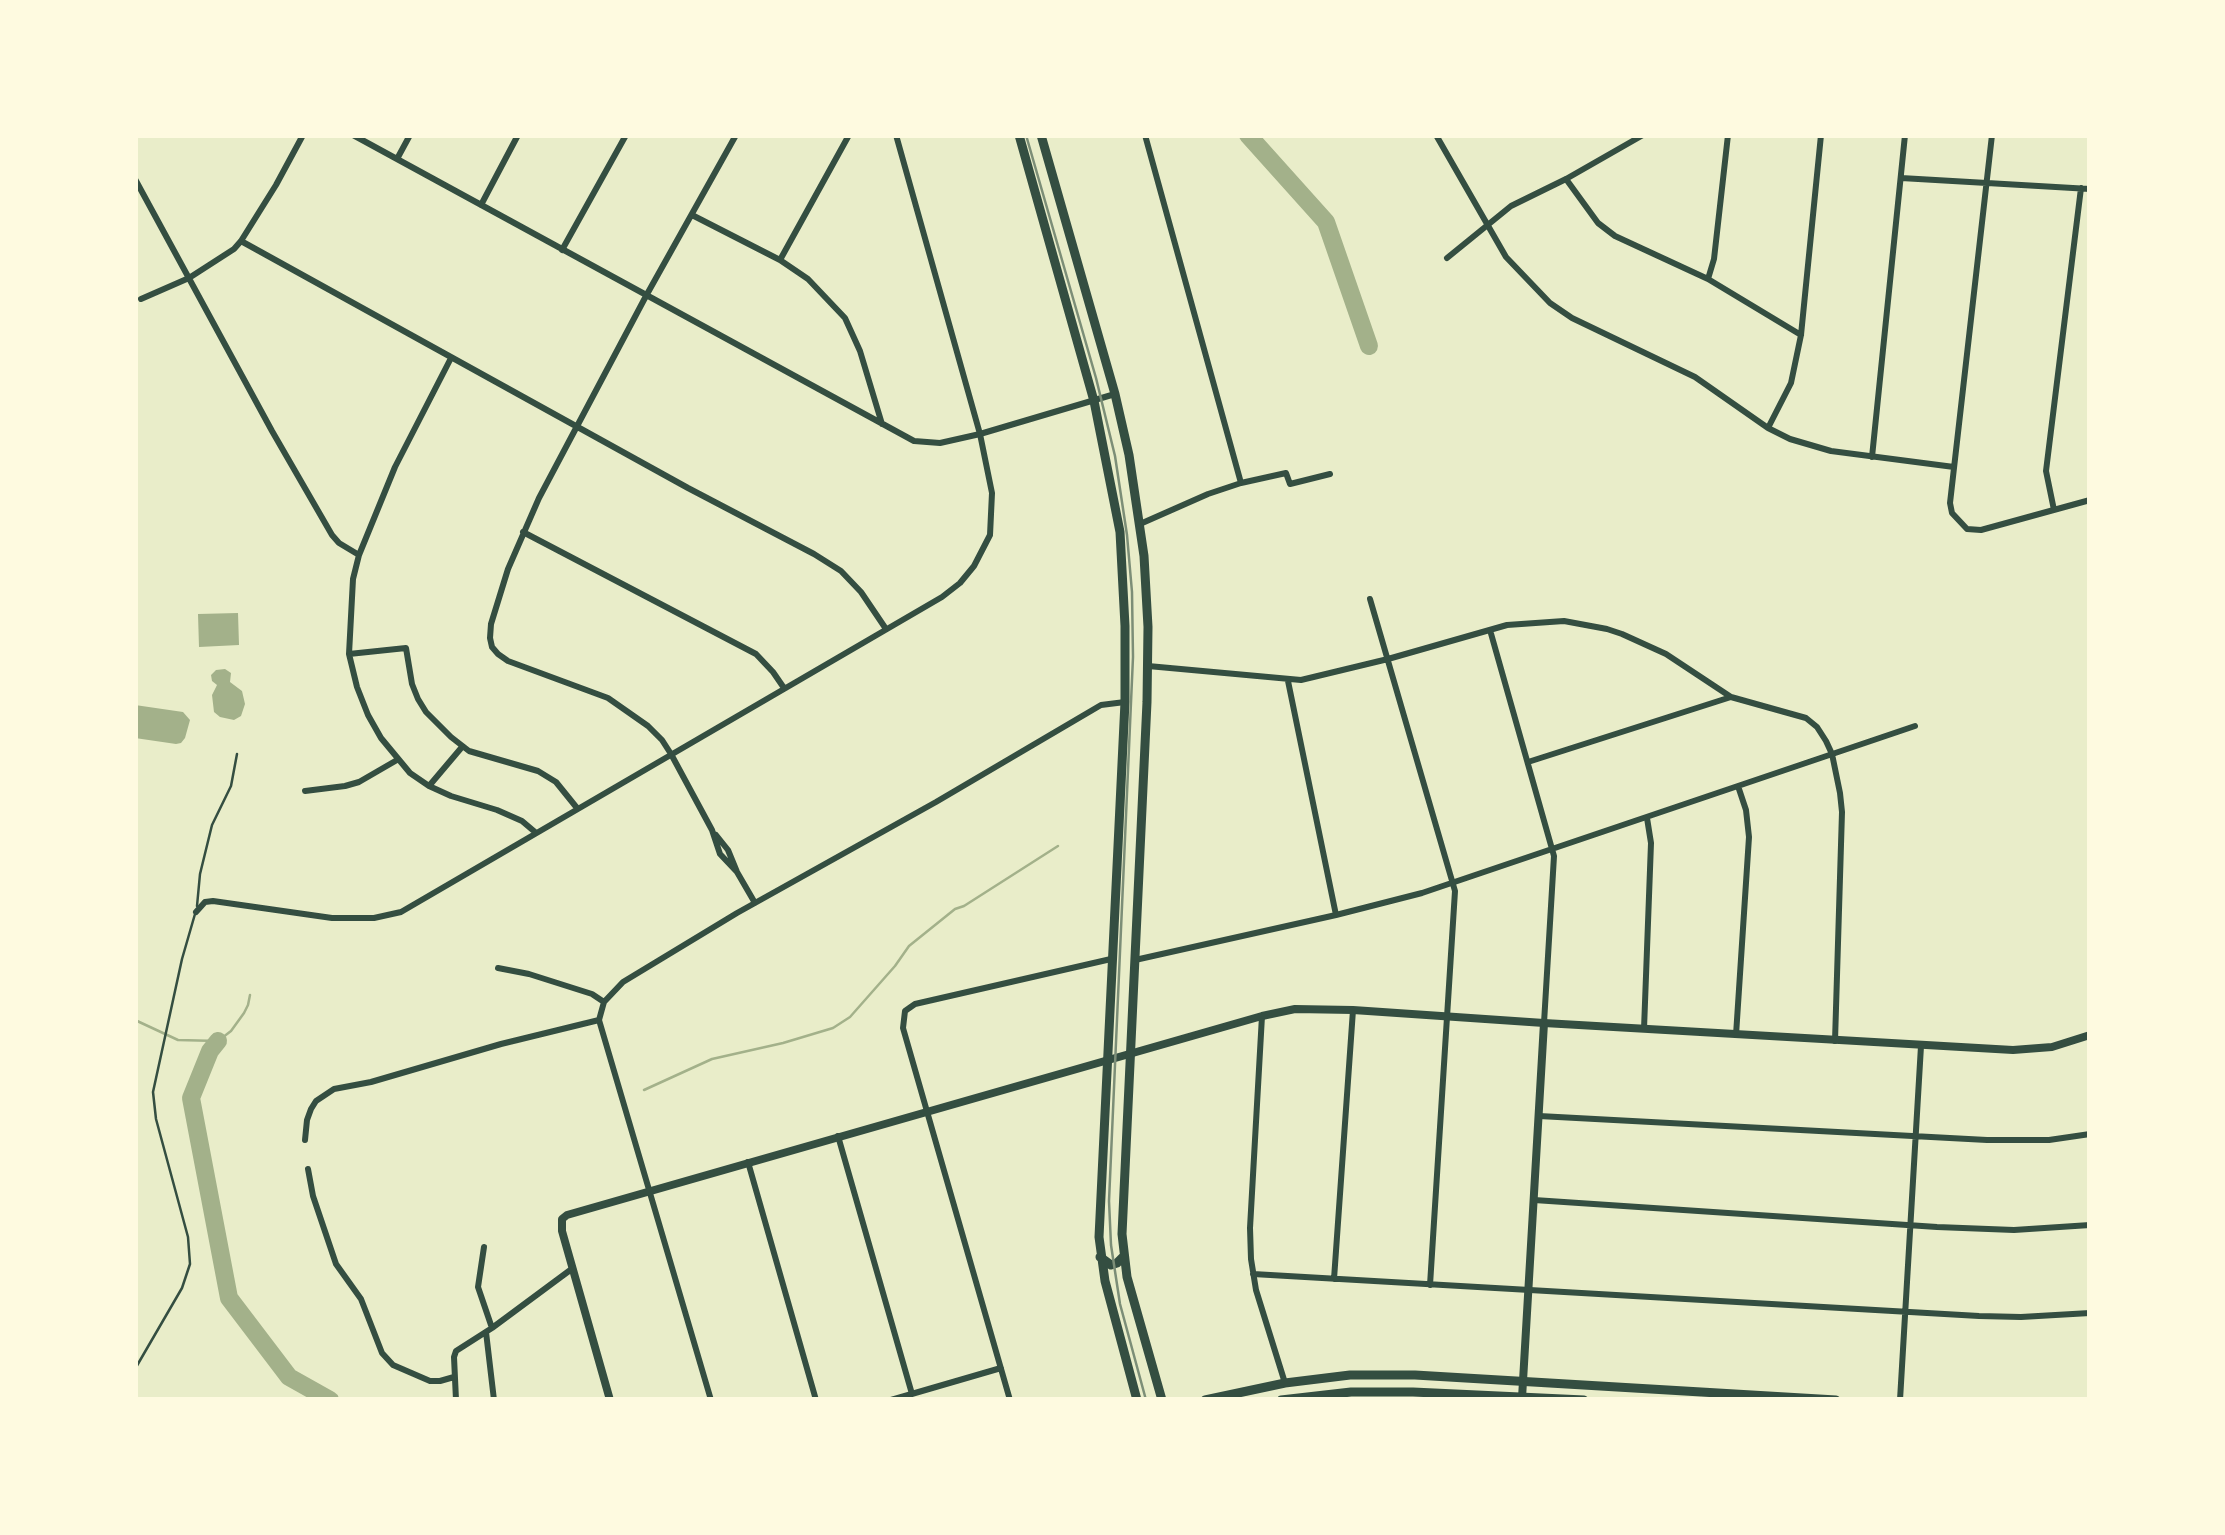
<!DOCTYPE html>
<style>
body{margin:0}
#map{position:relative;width:2225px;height:1535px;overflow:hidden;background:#e9edc9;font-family:"Roboto Condensed",sans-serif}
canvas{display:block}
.frame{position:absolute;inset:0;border:138px solid #fefae0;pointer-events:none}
</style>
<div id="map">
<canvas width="2225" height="1535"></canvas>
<div class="frame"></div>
</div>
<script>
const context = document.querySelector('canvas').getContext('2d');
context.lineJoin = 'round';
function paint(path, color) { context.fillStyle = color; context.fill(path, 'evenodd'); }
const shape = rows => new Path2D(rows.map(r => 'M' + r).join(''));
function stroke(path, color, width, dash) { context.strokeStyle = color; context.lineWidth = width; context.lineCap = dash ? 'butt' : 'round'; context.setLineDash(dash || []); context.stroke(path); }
paint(shape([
 [238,613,239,645,199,647,198,614],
 [225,669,231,673,230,682,242,691,245,704,241,716,234,720,220,717,214,712,212,695,217,685,212,681,211,675,216,670],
 [135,705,183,712,190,720,185,738,181,743,176,744,135,738]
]), '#a3b18a');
stroke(shape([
 [135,1020,178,1040,218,1041,231,1031,244,1013,248,1005,250,995],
 [644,1090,712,1059,783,1043,833,1028,850,1017,895,966,909,946,955,909,964,906,1058,846]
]), '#a3b18a', 2.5);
stroke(shape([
 [1248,135,1326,222,1369,346],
 [218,1041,210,1051,191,1098,229,1298,289,1377,330,1400]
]), '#a3b18a', 18);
stroke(shape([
 [197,906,200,874,212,825,231,786,237,754],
 [135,1369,182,1288,190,1264,188,1237,156,1119,153,1092,182,959,195,914]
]), '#344e41', 2.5);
stroke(shape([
 [353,135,914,441,940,443,980,434,1115,394],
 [736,135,646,296,539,498,508,569,491,624,490,638,492,647,498,654,508,661,608,698,648,726,662,740,671,754,712,830,720,854,737,872],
 [1145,135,1241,483],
 [1436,135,1506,257,1550,303,1572,318,1695,377,1768,428,1790,439,1831,451,1954,467],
 [1992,135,1950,503,1952,513,1967,529,1981,530,2090,500],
 [397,159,410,135],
 [1901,178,2090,189],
 [135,179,272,431,332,535,339,543,359,555],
 [1566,179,1598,223,1615,236,1708,279,1801,335],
 [481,205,518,135],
 [692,215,780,260,808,279,845,318,860,351,882,424],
 [241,241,688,488,814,554,841,571,861,592,886,629],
 [562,250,626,135],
 [1447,258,1511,206,1566,179,1643,135],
 [780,260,849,135],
 [1708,279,1714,259,1728,135],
 [141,299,189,278,234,249,241,241,276,185,303,135],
 [451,358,395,467,359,555,353,579,349,654,357,687,368,715,381,738,410,773,429,786,451,796,497,810,522,821,535,832],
 [1768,428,1791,383,1801,335,1821,135],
 [1872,457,1905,135],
 [2054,510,2046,471,2081,188],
 [1140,524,1208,494,1241,483,1286,473,1290,484,1330,474],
 [523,532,756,654,773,672,784,688],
 [1370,599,1455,891,1430,1285],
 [1490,630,1554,856,1544,1023],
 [349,654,406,648,412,684,418,699,426,712,451,737,469,751,538,771,556,782,577,808],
 [1148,666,1301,680,1388,659,1507,625,1564,621,1607,629,1622,634,1666,654,1731,697,1806,718,1817,727,1826,741,1832,754,1840,793,1842,812,1835,1041],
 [1288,681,1336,915],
 [1528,762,1731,697],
 [429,786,462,747],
 [305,791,345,786,359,782,397,760],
 [716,835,728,850,737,872,755,903],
 [196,912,205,902,213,901,332,918,374,918,401,912,942,597,960,583,974,566,990,535,992,493,980,434,896,135],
 [1135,960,1336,915,1422,893,1915,726],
 [498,968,529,974,592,994,604,1002],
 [1262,1016,1250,1228,1251,1259,1256,1290,1285,1383],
 [1644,1029,1651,843,1647,818],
 [1736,1035,1749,837,1746,810,1738,786],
 [1539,1116,1987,1140,2049,1140,2090,1134],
 [838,1136,912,1394],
 [305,1140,307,1120,311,1109,316,1101,334,1089,371,1082,501,1044,599,1020],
 [748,1162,816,1400],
 [308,1169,313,1196,336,1264,361,1299,382,1353,393,1365,430,1381,440,1381,454,1377],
 [1534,1200,1937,1227,2014,1230,2090,1225],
 [484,1247,478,1287,492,1328],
 [1253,1274,1979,1316,2021,1317,2090,1313],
 [1334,1279,1353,1010],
 [486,1332,494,1400],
 [456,1400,454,1357,456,1351,492,1328,573,1268],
 [711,1400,599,1020,604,1002,623,982,737,913,936,802,1101,705,1125,702],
 [891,1400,1001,1368],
 [1010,1400,903,1028,905,1011,915,1004,1111,959],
 [1900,1400,1921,1046]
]), '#344e41', 6);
stroke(shape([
 [1522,1398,1544,1023],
 [610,1400,562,1231,562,1219,567,1215,1262,1016,1295,1009,1353,1010,1544,1023,2013,1050,2052,1047,2090,1035]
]), '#344e41', 8);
stroke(shape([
 [1205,1400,1285,1383,1350,1375,1415,1375,1836,1400],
 [1281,1400,1351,1392,1413,1392,1584,1400]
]), '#344e41', 9);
stroke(shape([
 [1019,135,1094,401,1120,532,1125,626,1125,702,1099,1237,1105,1281,1137,1400],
 [1041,135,1115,394,1129,455,1144,556,1148,627,1147,702,1122,1234,1127,1277,1162,1400],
 [1100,1257,1111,1265,1117,1263,1124,1256]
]), '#344e41', 9);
stroke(shape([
 [1026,135,1096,378,1115,456,1127,535,1132,592,1133,657,1109,1201,1111,1245,1120,1304,1146,1400]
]), '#7c8e77', 2.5);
</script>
